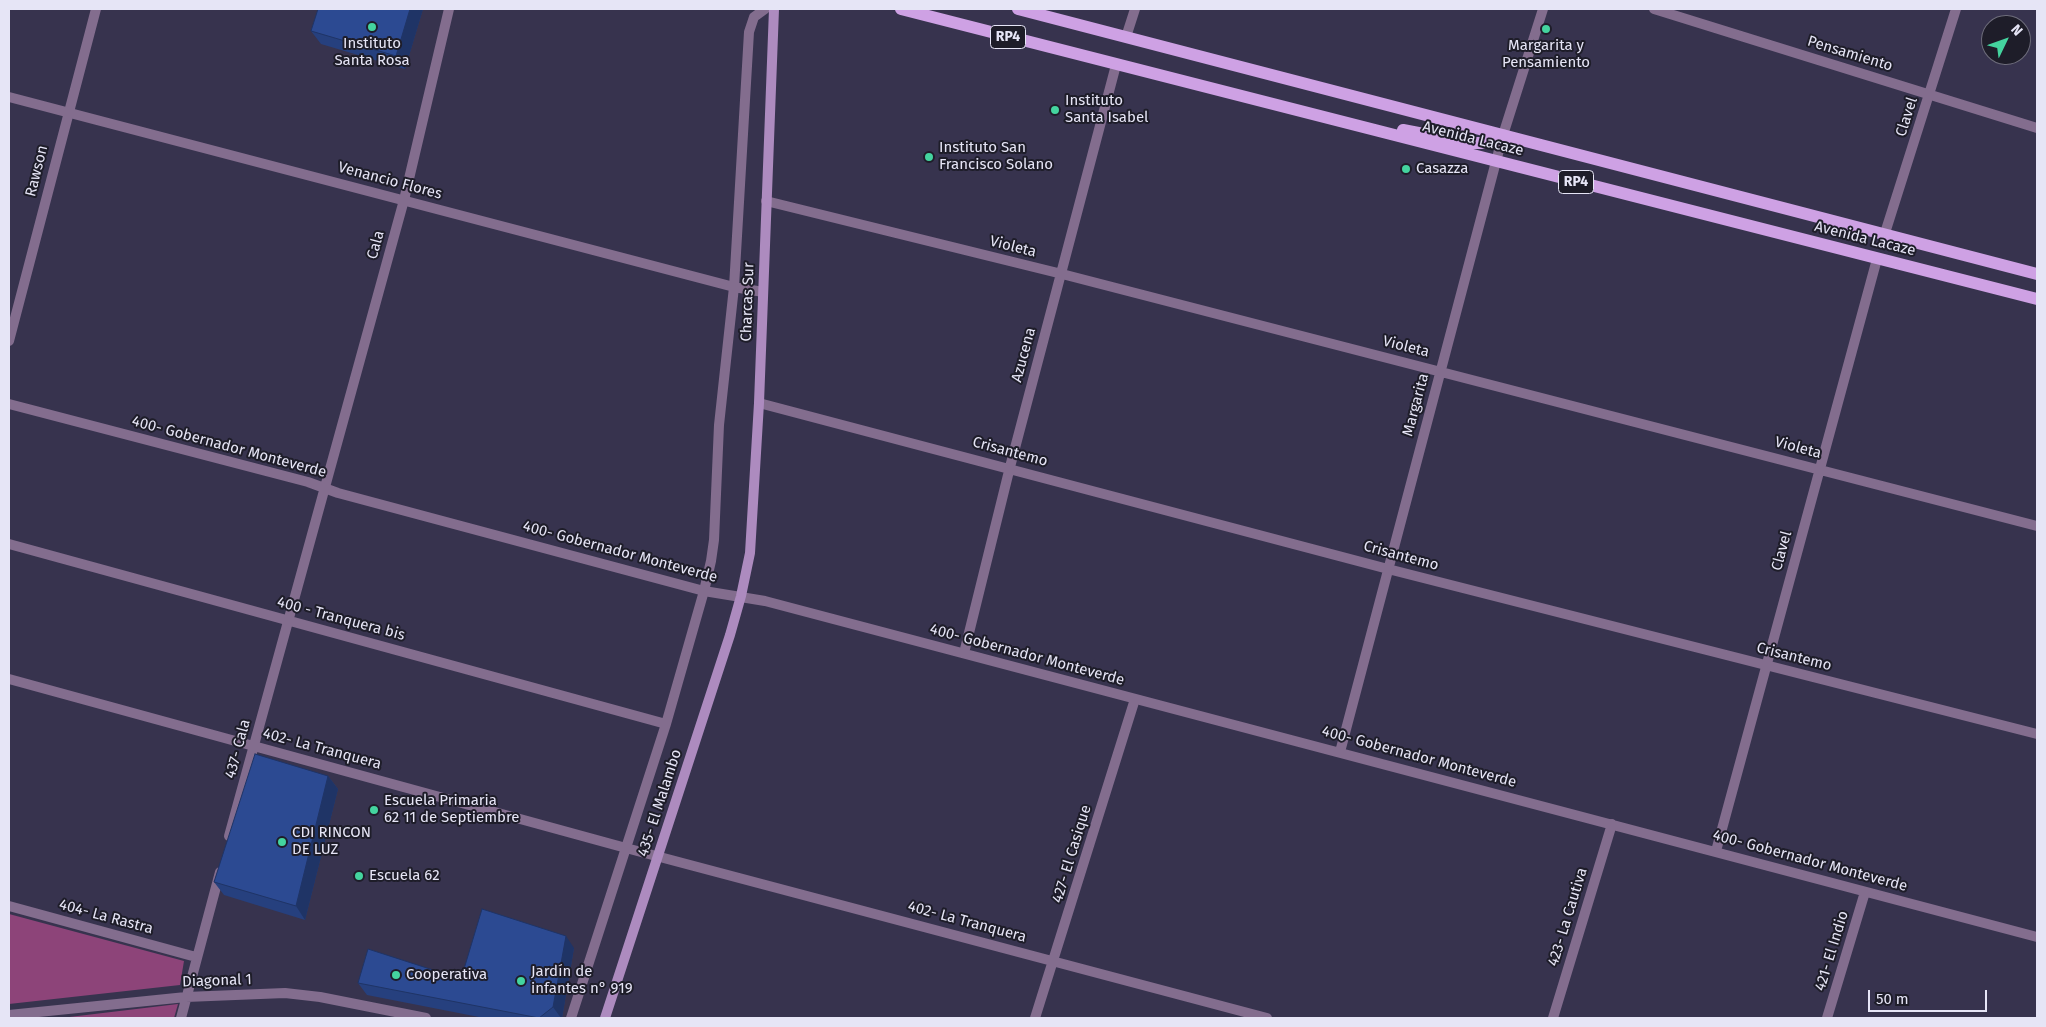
<!DOCTYPE html>
<meta charset="utf-8">
<style>
body{margin:0}
#map{position:relative;width:2046px;height:1027px;overflow:hidden;background:#37334e;font-family:"Fira Sans",sans-serif}
canvas{display:block}
.frame{position:absolute;inset:0;border:10px solid #e6e5f6;pointer-events:none}
.north{position:absolute;left:1981px;top:15px;width:50px;height:50px;box-sizing:border-box;background:#1e1d29;border:1px solid #6e6d7b;border-radius:50%;rotate:48deg;font-size:14px;font-weight:700;line-height:20px;text-align:center;color:#e6e5f6}
.north::after{content:'';display:block;margin:auto;width:18px;height:22px;background:#44d49f;clip-path:polygon(50% 0,100% 100%,50% 72%,0 100%)}
.scale{position:absolute;left:1868px;top:990px;width:119px;height:22px;box-sizing:border-box;border:2px solid #e6e5f6;border-top:0;padding-left:6px;font-size:15px;line-height:18px;white-space:nowrap;color:#e6e5f6;-webkit-text-stroke:4px #1e1d29;paint-order:stroke}
</style>
<div id="map">
<canvas width="2046" height="1027"></canvas>
<div class="frame"></div>
<div class="north">N</div>
<div class="scale">50 m</div>
</div>
<script>
const context = document.querySelector('canvas').getContext('2d');
context.lineJoin = 'round';
function paint(path, color) { context.fillStyle = color; context.fill(path, 'evenodd'); }
const shape = rows => new Path2D(rows.map(r => 'M' + r).join(''));
function stroke(path, color, width, dash) { context.strokeStyle = color; context.lineWidth = width; context.lineCap = dash ? 'butt' : 'round'; context.setLineDash(dash || []); context.stroke(path); }
function write(font, color, halo, rows, align = 'center') {
  context.font = font + ' "Fira Sans",sans-serif'; context.lineWidth = 4; context.setLineDash([]); context.textBaseline = 'middle'; context.strokeStyle = halo; context.fillStyle = color; for (const [text, x, y, turn = 0] of rows) {
    context.save(); context.translate(x, y); context.rotate((+turn || 0) * Math.PI / 180); context.textAlign = isNaN(turn) ? turn : align; if (halo) context.strokeText(text, 0, 0); context.fillText(text, 0, 0); context.restore();
  }
}
paint(shape([
 [9,914,184,961,180,985,9,1004],
 [178,1004,174,1018,61,1018]
]), '#8d4479');
stroke(shape([
 [1654,9,2037,128],
 [1126,37,1135,9],
 [9,97,734,287,763,292],
 [766,201,1062,274,2037,526],
 [1885,233,1956,9],
 [9,341,96,9],
 [759,403,1388,569,2037,734],
 [9,404,308,482,338,493,704,591,765,601,2037,937],
 [9,544,666,724],
 [964,653,1010,467,1116,65],
 [9,679,626,848,1267,1018],
 [1340,752,1503,135,1543,9],
 [229,836,404,200,449,9],
 [1716,851,1877,259],
 [9,906,196,957],
 [9,1015,186,997,285,993,320,997,426,1018],
 [181,1018,220,872],
 [571,1018,666,724,704,591,711,561,714,540,719,425,734,287,749,32,754,17,765,9],
 [1035,1018,1135,699],
 [1553,1018,1612,824],
 [1827,1018,1865,892]
]), '#836d8e', 10);
stroke(shape([
 [605,1018,730,635,741,596,750,553,759,403,774,9]
]), '#ad8bbf', 10);
stroke(shape([
 [901,9,2037,299],
 [1018,9,2037,274],
 [1403,130,1470,143,1482,143,1503,135]
]), '#cea1e4', 12);
paint(shape([
 [318,9,423,9,405,69,321,44,311,31],
 [328,776,338,789,305,920,224,895,214,882],
 [574,948,562,1018,484,1018,367,995,358,983,461,979]
]), '#26407e');
paint(shape([
 [410,9,423,9,405,69,396,56],
 [328,776,338,789,305,920,296,906],
 [566,936,574,948,562,1018,561,1018,553,1007]
]), '#1f3466');
const building = shape([
 [318,9,410,9,396,56,311,31,318,9],
 [255,754,328,776,296,906,214,882,255,754],
 [482,909,566,936,553,1007,539,1018,358,983,368,949,461,979,482,909]
]);
paint(building, '#2c4a92');
stroke(building, '#1f3466', 1);
for (const [x, y, r, color] of [
 [372,27,5,"#44d49f"],
 [1546,29,5,"#44d49f"],
 [1055,110,5,"#44d49f"],
 [929,157,5,"#44d49f"],
 [1406,169,5,"#44d49f"],
 [374,810,5,"#44d49f"],
 [282,842,5,"#44d49f"],
 [359,876,5,"#44d49f"],
 [396,975,5,"#44d49f"],
 [521,981,5,"#44d49f"]
]) { const dot = new Path2D(); dot.arc(x, y, r, 0, 2 * Math.PI); context.fillStyle = color; context.fill(dot); stroke(dot, '#1e1d29', 2); }
for (const [x, y, w] of [
 [1008,37,35],
 [1576,182,35]
]) { const box = new Path2D(); box.roundRect(x - w / 2, y - 11.5, w, 23, 4); context.fillStyle = '#1e1d29'; context.fill(box); stroke(box, '#e6e5f6', 1); }
write('bold 14px', '#e6e5f6', null, [
 ["RP4",1008,37],
 ["RP4",1576,182]
]);
write('15px', '#e6e5f6', '#1e1d29', [
 ["Instituto",372,44,"center"],
 ["Santa Rosa",372,61,"center"],
 ["Margarita y",1546,46,"center"],
 ["Pensamiento",1546,63,"center"],
 ["Instituto",1065,101],
 ["Santa Isabel",1065,118],
 ["Instituto San",939,148],
 ["Francisco Solano",939,165],
 ["Casazza",1416,169],
 ["Escuela Primaria",384,801],
 ["62 11 de Septiembre",384,818],
 ["CDI RINCON",292,833],
 ["DE LUZ",292,850],
 ["Escuela 62",369,876],
 ["Jardín de",531,972],
 ["infantes n° 919",531,989],
 ["Cooperativa",406,975]
], 'left');
write('15px', '#e6e5f6', '#1e1d29', [
 ["Pensamiento",1850,54,17],
 ["Clavel",1907,117,-72],
 ["Avenida Lacaze",1473,139,14],
 ["Rawson",37,171,-76],
 ["Venancio Flores",390,181,15],
 ["Avenida Lacaze",1865,239,14],
 ["Cala",376,245,-75],
 ["Violeta",1013,247,14],
 ["Charcas Sur",748,302,-88],
 ["Violeta",1406,347,14],
 ["Azucena",1024,355,-75],
 ["Margarita",1416,405,-75],
 ["400- Gobernador Monteverde",229,447,15],
 ["Violeta",1798,448,15],
 ["Crisantemo",1010,452,15],
 ["Clavel",1782,551,-75],
 ["400- Gobernador Monteverde",620,552,15],
 ["Crisantemo",1401,556,15],
 ["400 - Tranquera bis",341,619,15],
 ["400- Gobernador Monteverde",1027,655,15],
 ["Crisantemo",1794,657,14],
 ["437- Cala",238,749,-75],
 ["402- La Tranquera",322,749,15],
 ["400- Gobernador Monteverde",1419,757,15],
 ["435- El Malambo",660,803,-72],
 ["427- El Casique",1072,854,-73],
 ["400- Gobernador Monteverde",1810,861,15],
 ["404- La Rastra",106,917,15],
 ["423- La Cautiva",1568,917,-73],
 ["402- La Tranquera",967,922,15],
 ["421- El Indio",1832,951,-73],
 ["Diagonal 1",217,981,-2]
]);
</script>
